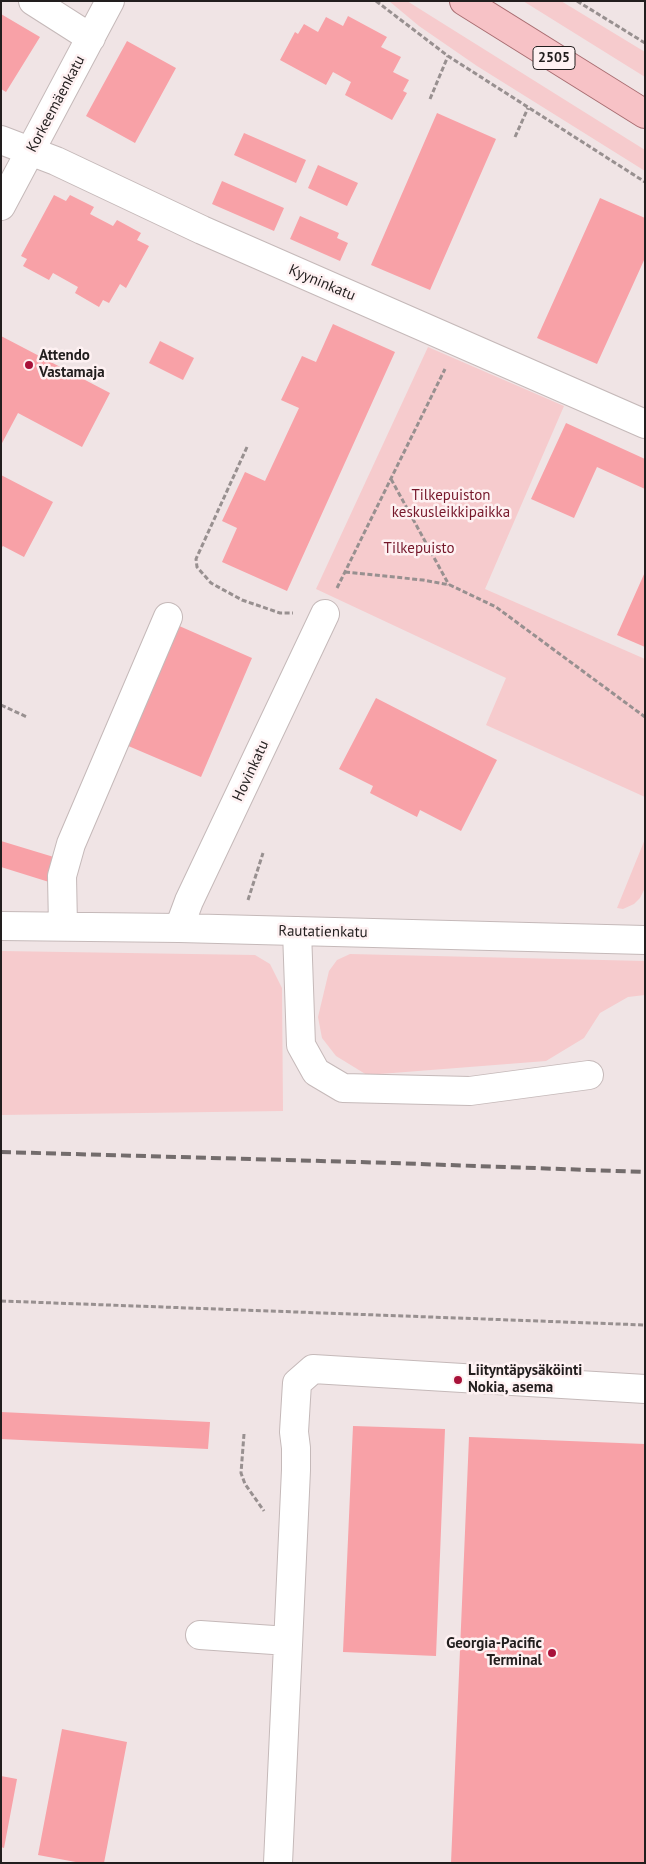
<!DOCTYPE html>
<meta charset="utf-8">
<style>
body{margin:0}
#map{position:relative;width:646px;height:1864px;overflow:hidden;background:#f0e4e5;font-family:"PT Sans",sans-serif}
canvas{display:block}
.frame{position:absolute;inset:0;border:2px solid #221e1e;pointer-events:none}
</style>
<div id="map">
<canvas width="646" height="1864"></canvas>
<div class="frame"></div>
</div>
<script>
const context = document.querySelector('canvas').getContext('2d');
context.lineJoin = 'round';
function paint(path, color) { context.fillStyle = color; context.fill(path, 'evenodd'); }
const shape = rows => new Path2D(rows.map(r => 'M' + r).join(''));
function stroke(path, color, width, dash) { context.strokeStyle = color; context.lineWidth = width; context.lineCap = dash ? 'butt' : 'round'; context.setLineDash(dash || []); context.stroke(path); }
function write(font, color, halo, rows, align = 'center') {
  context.font = font + ' "PT Sans",sans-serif'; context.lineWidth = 5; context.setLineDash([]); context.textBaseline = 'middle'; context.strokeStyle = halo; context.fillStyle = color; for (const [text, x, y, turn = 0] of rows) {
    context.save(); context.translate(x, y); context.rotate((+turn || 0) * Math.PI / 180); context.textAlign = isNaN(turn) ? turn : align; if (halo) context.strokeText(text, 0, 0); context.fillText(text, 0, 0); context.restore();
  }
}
paint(shape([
 [389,1,407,1,645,150,645,171,477,66,419,26],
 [523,1,561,1,645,52,645,77],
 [428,347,564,406,485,589,645,659,645,797,486,725,506,678,316,589],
 [645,839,645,888,640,898,634,904,623,909,617,908],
 [1,951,255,955,270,964,282,988,283,1111,1,1115],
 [350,954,645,961,645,995,628,997,600,1013,584,1038,546,1061,367,1075,336,1056,322,1038,318,1017,329,971,337,960]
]), '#f6cbcd');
paint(shape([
 [1,14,40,37,6,92,1,89],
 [348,16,387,37,381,47,401,57,393,72,409,80,403,91,407,93,392,120,345,95,351,82,333,72,326,85,280,60,295,32,298,34,304,24,318,32,326,17,343,26],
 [127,41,176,68,135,143,86,116],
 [437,113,496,139,430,290,371,265],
 [244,133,306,160,296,183,234,155],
 [318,165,358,183,347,206,308,188],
 [222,181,284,208,274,231,212,204],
 [54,195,66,201,70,195,94,207,90,214,113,226,117,220,141,233,137,240,149,246,126,288,120,284,109,303,103,300,99,307,75,293,78,287,53,273,49,280,23,266,27,259,21,256],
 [600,198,645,218,645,258,597,364,537,338],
 [300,216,339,233,337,238,348,243,340,261,290,239],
 [333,324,395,352,287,591,222,562,237,528,222,521,245,472,265,481,299,408,281,400,302,356,316,362],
 [1,336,110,393,82,447,18,413,1,445],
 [160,341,194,358,183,380,149,363],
 [566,423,645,459,645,489,597,467,574,518,531,499],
 [1,475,53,502,24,557,3,546,1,548],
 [645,572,645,647,617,635],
 [177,625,252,658,201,777,126,745],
 [376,698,497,760,461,831,420,810,417,817,370,793,373,786,339,769],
 [1,841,57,858,49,882,1,867],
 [1,1412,210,1422,208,1449,1,1439],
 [353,1426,445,1429,436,1656,343,1652],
 [469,1437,645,1444,645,1863,451,1863],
 [62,1729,127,1742,104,1863,81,1863,38,1855],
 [1,1776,17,1779,4,1848,1,1847]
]), '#f8a1a7');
const minor = shape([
 [33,1,91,38],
 [1,140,56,161,202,230,645,424],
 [1,206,110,1],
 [1,926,179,928,645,940],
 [63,926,62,876,71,844,168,617],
 [179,928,189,901,325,614],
 [297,931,301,1045,316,1072,343,1088,470,1091,589,1075],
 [200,1635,288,1641],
 [278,1863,296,1470,296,1448,294,1432,297,1383,313,1369,645,1389]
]);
const major = shape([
 [464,1,645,114]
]);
stroke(minor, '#c5b9b9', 30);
stroke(major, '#a96e72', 30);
stroke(shape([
 [376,1,448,56,645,182],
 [577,1,645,43],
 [430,99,448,56],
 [515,137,528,108],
 [247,447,196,559,197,567,211,583,242,600,280,613,293,613],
 [391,479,449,585],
 [345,572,423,580,450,585,496,607,645,717],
 [337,588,445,369],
 [1,705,27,717],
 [248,900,263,853],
 [1,1301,645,1325],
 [244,1434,241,1473,245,1484,264,1511]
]), '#989090', 3, [5, 2.5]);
stroke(minor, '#fff', 28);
stroke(major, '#f7c2c6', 28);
stroke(shape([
 [1,1152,392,1163,645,1172]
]), '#736c6c', 4, [10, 5]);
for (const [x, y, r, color] of [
 [29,365,5,"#a81139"],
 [458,1380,5,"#a81139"],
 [552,1653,5,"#a81139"]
]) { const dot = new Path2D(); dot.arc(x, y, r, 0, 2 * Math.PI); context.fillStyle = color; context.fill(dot); stroke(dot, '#fef1f2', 2); }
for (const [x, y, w] of [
 [554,58,42]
]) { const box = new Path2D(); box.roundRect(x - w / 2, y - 11.5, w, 23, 4); context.fillStyle = '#fef1f2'; context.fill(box); stroke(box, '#221e1e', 1); }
write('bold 14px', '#221e1e', null, [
 ["2505",554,58]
]);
write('15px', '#221e1e', '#fef1f2', [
 ["Korkeemäenkatu",56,104,-62],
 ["Kyyninkatu",322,283,23],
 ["Hovinkatu",251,771,-65],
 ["Rautatienkatu",323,932,1]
]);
write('bold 15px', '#221e1e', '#fef1f2', [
 ["Attendo",39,356],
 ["Vastamaja",39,373],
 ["Liityntäpysäköinti",468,1371],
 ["Nokia, asema",468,1388],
 ["Georgia-Pacific",542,1644,"right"],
 ["Terminal",542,1661,"right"]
], 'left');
write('15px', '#75172a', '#fef1f2', [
 ["Tilkepuiston",451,496],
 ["keskusleikkipaikka",451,513],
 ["Tilkepuisto",419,549]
]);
</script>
